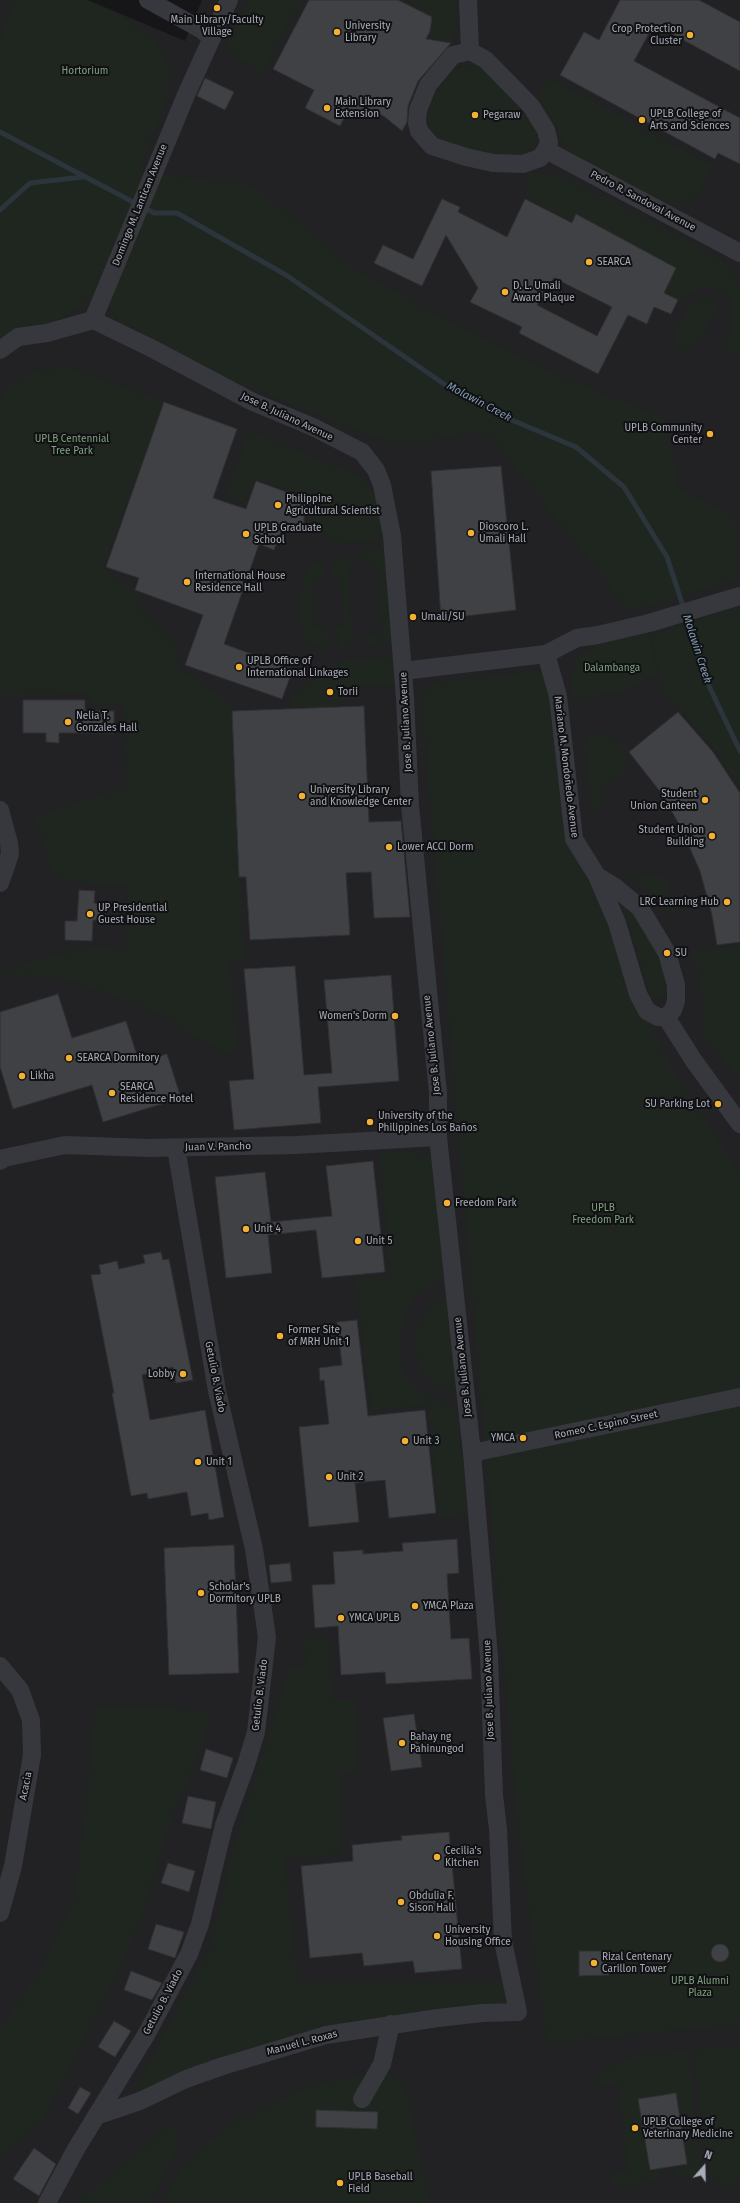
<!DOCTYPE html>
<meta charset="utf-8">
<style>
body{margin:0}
#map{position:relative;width:740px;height:2203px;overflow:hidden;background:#161618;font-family:"Fira Sans",sans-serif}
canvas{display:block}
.north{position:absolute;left:684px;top:2147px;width:40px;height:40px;-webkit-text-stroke:3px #111113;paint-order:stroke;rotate:20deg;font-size:11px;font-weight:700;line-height:16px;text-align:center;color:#a8adb8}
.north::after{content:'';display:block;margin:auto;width:14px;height:18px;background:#a8adb8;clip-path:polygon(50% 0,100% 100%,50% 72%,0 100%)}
</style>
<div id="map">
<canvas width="740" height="2203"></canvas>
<div class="north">N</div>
</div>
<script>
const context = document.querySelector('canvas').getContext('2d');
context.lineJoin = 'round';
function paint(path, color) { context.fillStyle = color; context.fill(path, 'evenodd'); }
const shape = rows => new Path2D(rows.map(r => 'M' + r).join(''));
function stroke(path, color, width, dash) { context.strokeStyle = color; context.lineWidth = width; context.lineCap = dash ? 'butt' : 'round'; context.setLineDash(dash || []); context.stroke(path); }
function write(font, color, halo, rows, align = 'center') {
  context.font = font + ' "Fira Sans",sans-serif'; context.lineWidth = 4; context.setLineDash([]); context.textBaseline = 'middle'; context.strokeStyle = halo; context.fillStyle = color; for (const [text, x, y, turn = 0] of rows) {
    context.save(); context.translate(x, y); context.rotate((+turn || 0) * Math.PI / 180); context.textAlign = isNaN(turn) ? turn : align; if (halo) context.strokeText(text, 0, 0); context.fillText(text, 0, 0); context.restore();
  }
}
paint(shape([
 [0,0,88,0,185,41,202,0,740,0,740,2203,0,2203]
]), '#222225');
paint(shape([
 [16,0,87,0,115,13,155,40,168,63,168,94,139,172,253,186,358,271,451,322,535,365,664,419,680,490,735,517,735,579,630,611,494,440,484,435,473,433,418,442,397,442,368,435,213,373,118,320,114,312,100,302,90,299,54,324,0,354,0,41],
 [247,0,301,0,263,74,227,49],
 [405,0,455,0,458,18,451,43,428,39,429,31,408,20,422,9],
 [466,65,483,68,536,127,539,140,531,156,490,156,444,142,428,129,427,119,431,102,448,72],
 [549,78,712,165,699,194,680,206,670,207,583,161,567,148,537,97],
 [528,172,565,177,708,250,727,265,740,284,740,357,736,358,729,354,727,345,732,320,733,301,723,292,702,286,678,300,664,293,675,269,525,199],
 [703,295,713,300,717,305,716,312,693,349,685,352,679,349,674,338,692,301],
 [71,368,164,402,103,568,141,596,137,608,175,645,180,670,231,703,244,959,230,963,237,1052,224,1053,154,1012,72,980,27,975,0,978,0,975,38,959,92,948,125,950,125,955,128,883,93,885,61,878,50,867,36,816,126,787,125,704,91,705,89,693,0,696,0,399,6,389,20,378,36,370],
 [250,431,361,477,374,491,385,541,333,543,313,522,321,501,255,478,244,504,224,498],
 [386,548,394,644,382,647,372,646,365,642,365,637,366,634,382,633,379,566,367,566,362,563,360,556,363,550],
 [346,556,351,558,353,567,348,567,352,634,356,634,355,643,348,647,341,647,338,641,336,627,344,626,341,581,334,581,334,564,337,560],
 [317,563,320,565,323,572,323,582,311,583,314,628,326,627,328,644,326,647,320,648,309,643,302,632,299,601,305,576,310,567],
 [734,608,740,609,740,788,714,749,679,707,664,694,651,635],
 [648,630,657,673,619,692,572,700,571,677,576,661,581,655,595,646],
 [398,657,398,685,359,686,342,703,333,707,293,708,292,695,345,660],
 [541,671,546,672,572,843,603,889,638,1001,670,1066,740,1173,740,2024,547,2043,518,1827,421,694,438,682],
 [591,734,604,734,621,740,623,744,623,759,630,769,613,781,604,790,598,809,592,809,584,744,586,739],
 [618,869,635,874,661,876,667,882,678,916,672,918,657,897],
 [624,898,660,955,669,991,664,997,656,998,649,991,634,941,620,904,620,900],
 [740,945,740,1079,704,1036,704,1006,693,952],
 [410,1151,428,1155,434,1161,447,1272,439,1281,415,1297,407,1311,399,1342,403,1372,414,1386,457,1409,468,1513,439,1518,428,1405,371,1410,356,1279,391,1275,380,1153],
 [449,1293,457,1390,437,1385,424,1372,416,1354,416,1326,428,1306],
 [304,1639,329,1639,332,1700,355,1700,359,1771,342,1771,342,1854,284,1859,298,1982,511,1982,514,2005,353,2025,130,2100,211,1945,237,1834,275,1717,288,1669,306,1667],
 [95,1706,202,1710,211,1715,206,1734,170,1824,139,1922,105,2000,41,2122,0,2158,0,2029,41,1969,73,1902,86,1808],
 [740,2045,740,2183,721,2186,710,2179,693,2050],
 [688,2051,697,2131,682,2133,638,2099,649,2170,661,2168,663,2180,630,2186,621,2186,614,2183,611,2179,615,2172,628,2171,618,2083,597,2085,598,2077,605,2068,633,2057],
 [380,2072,390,2073,398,2078,405,2087,429,2203,162,2203,180,2170,197,2151,240,2119,293,2093,344,2078],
 [176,2122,177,2151,149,2203,76,2203],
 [699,2141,702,2175,675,2178,673,2166,683,2142]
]), '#1e261f');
stroke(shape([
 [0,132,154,213,177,213,286,275,447,386,514,421,576,447,624,487,667,557,709,686,740,751],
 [0,210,30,183,83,177]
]), '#2c353c', 5);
const building = shape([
 [309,0,398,0,432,17,430,31,426,39,451,43,418,81,408,106,407,122,402,131,385,117,364,106,360,116,348,110,340,126,305,108,314,90,273,69,309,0],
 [620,0,699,0,740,22,740,71,654,24,634,61,740,118,740,164,718,153,715,159,560,75,584,32,599,40,620,0],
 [205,78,234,92,225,110,197,96,205,78],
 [442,199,460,207,458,212,507,237,525,199,572,223,576,214,676,268,664,293,678,300,671,314,654,307,647,324,628,315,598,374,519,333,522,327,470,302,478,288,446,235,422,286,374,263,383,245,413,259,442,199],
 [554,278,612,307,597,336,537,305,554,278],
 [164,402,237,429,213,498,246,509,256,481,314,502,304,509,304,530,284,523,274,550,259,544,224,644,293,669,282,699,185,665,203,615,135,590,139,578,106,567,164,402],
 [501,466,516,610,441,619,431,471,501,466],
 [23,700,85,700,85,711,114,711,114,733,59,733,59,743,46,742,46,733,23,733,23,700],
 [364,706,369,822,401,821,410,917,374,918,371,872,346,873,350,935,250,940,246,877,239,877,232,711,364,706],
 [678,712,713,752,740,793,740,942,717,945,712,915,700,871,680,826,662,794,629,752,678,712],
 [79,890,95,891,94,903,102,904,102,920,93,920,92,941,65,940,65,921,77,921,79,890],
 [295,966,304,1075,332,1073,324,980,391,975,399,1081,318,1087,321,1123,234,1130,229,1081,254,1079,244,969,295,966],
 [58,994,72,1038,126,1021,139,1062,167,1054,181,1098,103,1122,92,1085,13,1109,0,1067,0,1012,58,994],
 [373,1161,385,1272,322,1278,316,1230,268,1235,272,1273,226,1278,215,1177,265,1172,271,1222,332,1216,326,1166,373,1161],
 [161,1252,163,1260,169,1259,193,1380,176,1383,173,1367,142,1375,150,1420,205,1410,224,1517,209,1520,208,1513,191,1516,187,1492,148,1499,147,1493,131,1496,112,1393,114,1393,91,1275,101,1274,99,1265,117,1261,119,1269,145,1263,143,1255,161,1252],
 [357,1320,368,1416,425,1410,436,1513,389,1518,385,1480,355,1483,359,1522,309,1527,299,1427,329,1424,324,1380,320,1381,319,1368,342,1365,337,1322,357,1320],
 [457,1539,459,1573,447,1574,451,1639,469,1638,472,1679,386,1684,385,1672,341,1675,338,1626,315,1628,312,1585,335,1584,333,1552,363,1550,363,1554,403,1551,402,1543,457,1539],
 [234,1545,239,1673,169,1675,164,1548,234,1545],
 [290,1563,292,1581,271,1583,269,1565,290,1563],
 [414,1714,422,1767,391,1771,383,1718,414,1714],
 [206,1749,233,1758,227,1778,200,1770,206,1749],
 [188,1796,216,1802,211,1829,182,1823,188,1796],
 [449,1832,462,1969,415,1973,413,1961,364,1966,362,1953,310,1958,301,1866,353,1861,352,1845,402,1840,401,1836,449,1832],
 [168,1863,195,1871,189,1892,161,1883,168,1863],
 [156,1924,184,1932,175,1958,148,1949,156,1924],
 '711 1953a9 9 0 1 1 18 0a9 9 0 1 1-18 0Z',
 [579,1951,608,1951,609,1975,579,1976,579,1951],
 [131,1971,162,1983,152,2000,124,1990,131,1971],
 [114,2021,131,2031,115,2057,98,2047,114,2021],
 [80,2087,91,2093,78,2114,68,2108,80,2087],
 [676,2093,687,2164,650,2170,638,2099,676,2093],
 [316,2110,378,2112,377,2129,316,2127,316,2110],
 [34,2148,56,2164,39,2196,13,2179,34,2148]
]);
paint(building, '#404145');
stroke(building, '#303034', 1);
stroke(shape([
 [148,0,202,30,212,38],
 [468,0,470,51],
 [470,51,486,60,531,106,546,130,549,142,546,150,540,158,523,164,493,163,466,157,432,146,419,131,417,123,418,110,428,85,453,55,470,51],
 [546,150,740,253],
 [93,320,151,348,253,402,313,427,362,452,376,470,382,485,392,536,405,698,410,805,438,1093,438,1137,472,1453,489,1657,494,1795,498,1829,503,1941,518,2012,482,2013,438,2018,326,2035,223,2066,186,2079,140,2101,96,2116],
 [93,320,186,95,229,0],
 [0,350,18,337,47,333,93,320],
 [546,654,558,696,574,839,597,876,617,923,638,994,647,1011,658,1017,666,1017,673,1010,676,1001,676,985,667,953,640,908,615,887,597,876],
 [403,671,546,654,577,638,598,635,649,623,740,596],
 [0,810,9,843,10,854,0,883],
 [666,1017,694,1061,740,1124],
 [0,1161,4,1158,65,1145,148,1148,296,1145,438,1137],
 [472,1453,740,1397],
 [0,1666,20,1690,31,1720,32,1755,13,1866,0,1913],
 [362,2099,382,2064,391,2024],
 [47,2203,76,2149,146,2035,189,1954,200,1924,224,1825,246,1765,256,1732,267,1637,254,1549,217,1391,176,1148]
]), '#37383d', 18);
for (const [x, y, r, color] of [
 [217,8,4,"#f2b134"],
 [337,32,4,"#f2b134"],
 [690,35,4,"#f2b134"],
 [327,108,4,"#f2b134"],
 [475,115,4,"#f2b134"],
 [642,120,4,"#f2b134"],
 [589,262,4,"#f2b134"],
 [505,292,4,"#f2b134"],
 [710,434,4,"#f2b134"],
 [278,505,4,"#f2b134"],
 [471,533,4,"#f2b134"],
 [246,534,4,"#f2b134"],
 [187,582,4,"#f2b134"],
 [413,617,4,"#f2b134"],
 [239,667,4,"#f2b134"],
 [330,692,4,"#f2b134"],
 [68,722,4,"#f2b134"],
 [302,796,4,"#f2b134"],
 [705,800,4,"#f2b134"],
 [712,836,4,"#f2b134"],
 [389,847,4,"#f2b134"],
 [727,902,4,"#f2b134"],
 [90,914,4,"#f2b134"],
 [667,953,4,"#f2b134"],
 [395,1016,4,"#f2b134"],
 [69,1058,4,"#f2b134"],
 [22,1076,4,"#f2b134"],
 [112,1093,4,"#f2b134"],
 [718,1104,4,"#f2b134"],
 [370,1122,4,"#f2b134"],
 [447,1203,4,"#f2b134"],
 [246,1229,4,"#f2b134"],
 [358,1241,4,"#f2b134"],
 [280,1336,4,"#f2b134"],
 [183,1374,4,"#f2b134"],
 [523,1438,4,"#f2b134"],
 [405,1441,4,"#f2b134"],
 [198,1462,4,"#f2b134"],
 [329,1477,4,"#f2b134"],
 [201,1593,4,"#f2b134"],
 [415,1606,4,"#f2b134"],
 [341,1618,4,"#f2b134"],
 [402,1743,4,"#f2b134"],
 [437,1857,4,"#f2b134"],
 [401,1902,4,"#f2b134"],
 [437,1936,4,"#f2b134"],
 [594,1963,4,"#f2b134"],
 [635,2128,4,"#f2b134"],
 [340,2183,4,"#f2b134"]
]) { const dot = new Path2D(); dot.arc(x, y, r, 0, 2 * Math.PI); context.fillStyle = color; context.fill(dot); stroke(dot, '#111113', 1.5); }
write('10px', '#a8adb8', '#111113', [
 ["Main Library/Faculty",217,20,"center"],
 ["Village",217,32,"center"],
 ["University",345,26],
 ["Library",345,38],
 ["Crop Protection",682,29,"right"],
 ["Cluster",682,41,"right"],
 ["Main Library",335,102],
 ["Extension",335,114],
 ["UPLB College of",650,114],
 ["Arts and Sciences",650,126],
 ["Pegaraw",483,115],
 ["SEARCA",597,262],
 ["D. L. Umali",513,286],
 ["Award Plaque",513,298],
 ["UPLB Community",702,428,"right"],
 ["Center",702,440,"right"],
 ["Philippine",286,499],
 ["Agricultural Scientist",286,511],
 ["Dioscoro L.",479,527],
 ["Umali Hall",479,539],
 ["UPLB Graduate",254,528],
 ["School",254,540],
 ["International House",195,576],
 ["Residence Hall",195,588],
 ["Umali/SU",421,617],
 ["UPLB Office of",247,661],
 ["International Linkages",247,673],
 ["Torii",338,692],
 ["Nelia T.",76,716],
 ["Gonzales Hall",76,728],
 ["University Library",310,790],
 ["and Knowledge Center",310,802],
 ["Student",697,794,"right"],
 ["Union Canteen",697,806,"right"],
 ["Student Union",704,830,"right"],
 ["Building",704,842,"right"],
 ["Lower ACCI Dorm",397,847],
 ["LRC Learning Hub",719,902,"right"],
 ["UP Presidential",98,908],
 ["Guest House",98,920],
 ["SU",675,953],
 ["Women's Dorm",387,1016,"right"],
 ["SEARCA Dormitory",77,1058],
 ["Likha",30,1076],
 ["SEARCA",120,1087],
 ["Residence Hotel",120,1099],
 ["SU Parking Lot",710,1104,"right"],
 ["University of the",378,1116],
 ["Philippines Los Baños",378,1128],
 ["Freedom Park",455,1203],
 ["Unit 4",254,1229],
 ["Unit 5",366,1241],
 ["Former Site",288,1330],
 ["of MRH Unit 1",288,1342],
 ["Lobby",175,1374,"right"],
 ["YMCA",515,1438,"right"],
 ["Unit 3",413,1441],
 ["Unit 1",206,1462],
 ["Unit 2",337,1477],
 ["Scholar's",209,1587],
 ["Dormitory UPLB",209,1599],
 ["YMCA Plaza",423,1606],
 ["YMCA UPLB",349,1618],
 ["Bahay ng",410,1737],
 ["Pahinungod",410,1749],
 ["Cecilia's",445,1851],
 ["Kitchen",445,1863],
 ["Obdulia F.",409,1896],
 ["Sison Hall",409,1908],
 ["University",445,1930],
 ["Housing Office",445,1942],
 ["Rizal Centenary",602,1957],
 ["Carillon Tower",602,1969],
 ["UPLB College of",643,2122],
 ["Veterinary Medicine",643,2134],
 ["UPLB Baseball",348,2177],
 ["Field",348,2189]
], 'left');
write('10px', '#7fa381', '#111113', [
 ["Hortorium",85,71],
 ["UPLB Centennial",72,439],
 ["Tree Park",72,451],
 ["Dalambanga",612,668],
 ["UPLB",603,1208],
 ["Freedom Park",603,1220],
 ["UPLB Alumni",700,1981],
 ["Plaza",700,1993]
]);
write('10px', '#a8adb8', '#111113', [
 ["Pedro R. Sandoval Avenue",643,201,28],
 ["Domingo M. Lantican Avenue",140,205,-68],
 ["Jose B. Juliano Avenue",287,417,25],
 ["Jose B. Juliano Avenue",406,722,-93],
 ["Mariano M. Mondoñedo Avenue",566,767,83],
 ["Jose B. Juliano Avenue",432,1045,-96],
 ["Juan V. Pancho",218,1147,-1],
 ["Jose B. Juliano Avenue",463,1367,-96],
 ["Getulio B. Viado",215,1377,79],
 ["Romeo C. Espino Street",606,1425,-12],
 ["Jose B. Juliano Avenue",489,1690,-92],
 ["Getulio B. Viado",260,1695,-83],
 ["Acacia",26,1786,-79],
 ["Getulio B. Viado",163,2002,-62],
 ["Manuel L. Roxas",302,2043,-15]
]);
write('italic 11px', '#7f9bb3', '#111113', [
 ["Molawin Creek",479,402,28],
 ["Molawin Creek",697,649,72]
]);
</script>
